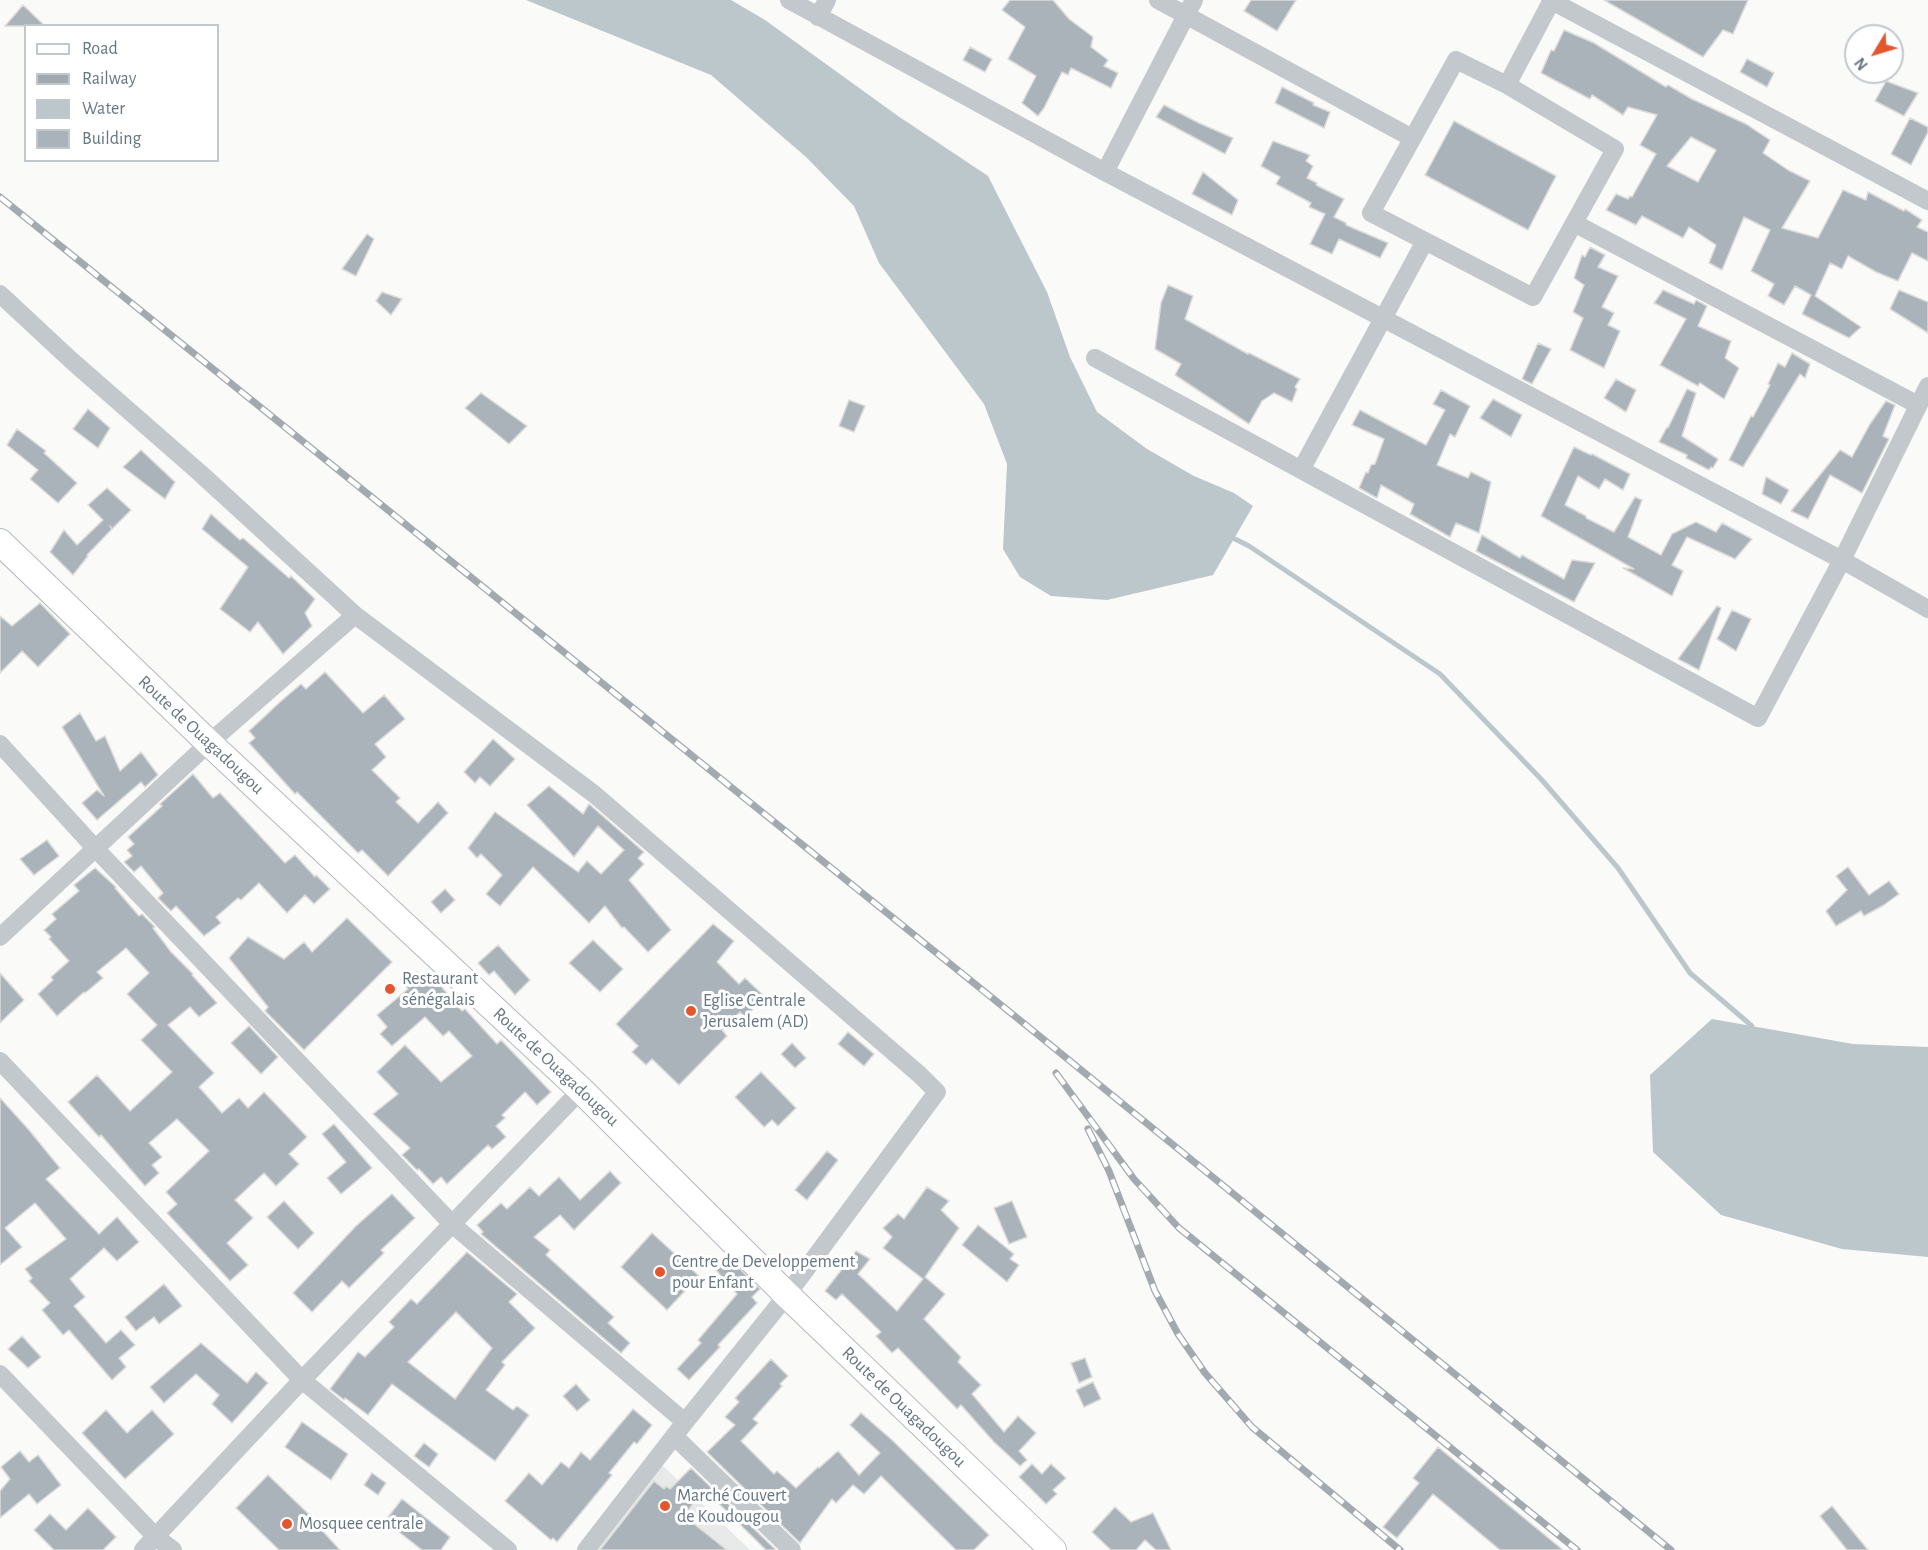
<!DOCTYPE html>
<meta charset="utf-8">
<style>
body{margin:0}
#map{position:relative;width:1928px;height:1550px;overflow:hidden;background:#fafaf8;font-family:"Alegreya Sans",sans-serif}
canvas{display:block}
.legend{position:absolute;left:24px;top:24px;width:195px;height:138px;box-sizing:border-box;background:#fff;border:2px solid #c1c8cd;margin:0;padding:8px 10px;list-style:none;font-size:18px;color:#657683}
.legend li{display:flex;align-items:center;gap:12px;height:30px}
.legend b{width:30px;border:2px solid #c1c8cd}
.north{position:absolute;left:1844px;top:24px;width:60px;height:60px;box-sizing:border-box;background:#fff;border:2px solid #c1c8cd;border-radius:50%;rotate:232deg;font-size:16px;font-weight:700;line-height:24px;text-align:center;color:#657683}
.north::after{content:'';display:block;margin:auto;width:21px;height:27px;background:#e4572e;clip-path:polygon(50% 0,100% 100%,50% 72%,0 100%)}
</style>
<div id="map">
<canvas width="1928" height="1550"></canvas>
<ul class="legend">
<li><b style="height:8px;background:#fff"></b>Road</li>
<li><b style="height:8px;background:#a2aab0"></b>Railway</li>
<li><b style="height:16px;background:#bbc7cb"></b>Water</li>
<li><b style="height:16px;background:#aab3b9"></b>Building</li>
</ul>
<div class="north">N</div>
</div>
<script>
const context = document.querySelector('canvas').getContext('2d');
context.lineJoin = 'round';
function paint(path, color) { context.fillStyle = color; context.fill(path, 'evenodd'); }
const shape = rows => new Path2D(rows.map(r => 'M' + r).join(''));
function stroke(path, color, width, dash) { context.strokeStyle = color; context.lineWidth = width; context.lineCap = dash ? 'butt' : 'round'; context.setLineDash(dash || []); context.stroke(path); }
function write(font, color, halo, rows, align = 'center') {
  context.font = font + ' "Alegreya Sans",sans-serif'; context.lineWidth = 6; context.setLineDash([]); context.textBaseline = 'middle'; context.strokeStyle = halo; context.fillStyle = color; for (const [text, x, y, turn = 0] of rows) {
    context.save(); context.translate(x, y); context.rotate((+turn || 0) * Math.PI / 180); context.textAlign = isNaN(turn) ? turn : align; if (halo) context.strokeText(text, 0, 0); context.fillText(text, 0, 0); context.restore();
  }
}
paint(shape([
 [659,1462,750,1550,592,1550]
]), '#e8e9e9');
paint(shape([
 [526,0,731,0,765,20,898,116,988,176,1047,292,1070,357,1097,412,1147,449,1194,476,1234,493,1253,506,1213,575,1107,600,1051,596,1020,577,1003,549,1007,464,984,404,879,263,854,206,806,157,711,75],
 [1712,1019,1853,1044,1928,1047,1928,1257,1842,1249,1721,1215,1653,1152,1650,1075]
]), '#bbc7cb');
stroke(shape([
 [1235,539,1249,546,1440,674,1541,779,1618,868,1690,973,1752,1026]
]), '#bbc7cb', 5);
const building = shape([
 [1010,0,1053,0,1069,19,1093,37,1091,47,1108,60,1104,66,1118,73,1111,88,1071,68,1068,75,1062,72,1044,108,1038,116,1022,103,1036,76,1008,59,1025,27,1002,10,1010,0],
 [1251,0,1296,0,1277,31,1244,11,1251,0],
 [1604,0,1748,0,1733,34,1723,30,1703,57,1604,0],
 [23,5,45,26,5,26,23,5],
 [1564,30,1594,43,1666,87,1668,85,1692,99,1746,124,1770,140,1763,153,1788,170,1810,181,1782,228,1818,238,1843,190,1866,200,1868,192,1904,211,1905,209,1922,220,1917,227,1928,232,1928,261,1912,253,1898,281,1876,272,1848,256,1842,269,1830,263,1815,296,1861,327,1849,338,1802,314,1811,295,1795,286,1784,305,1768,296,1774,284,1751,271,1770,230,1744,217,1722,270,1709,263,1716,245,1689,227,1683,238,1642,216,1636,225,1606,210,1616,194,1628,199,1630,196,1632,197,1656,154,1640,145,1657,115,1628,107,1623,115,1592,95,1590,99,1541,73,1551,50,1554,51,1564,30],
 [1691,137,1716,150,1698,182,1667,166,1691,137],
 [970,47,992,59,985,72,963,60,970,47],
 [1747,59,1774,73,1767,87,1740,72,1747,59],
 [1886,81,1918,93,1904,116,1875,101,1886,81],
 [1282,87,1314,103,1313,105,1330,112,1324,128,1275,103,1282,87],
 [1164,105,1199,123,1233,138,1225,154,1156,117,1164,105],
 [1910,118,1928,127,1928,132,1911,165,1891,154,1910,118],
 [1454,121,1556,176,1528,230,1425,175,1454,121],
 [1273,141,1310,155,1306,161,1313,166,1307,178,1317,183,1316,185,1344,199,1334,217,1346,223,1346,225,1388,243,1380,258,1339,239,1332,254,1310,244,1325,214,1309,207,1311,203,1276,184,1280,177,1261,166,1273,141],
 [1203,172,1238,200,1232,215,1192,194,1203,172],
 [367,234,374,239,356,276,342,269,367,234],
 [1590,247,1605,255,1598,267,1618,276,1602,307,1614,313,1608,325,1620,331,1604,368,1570,350,1583,318,1573,312,1584,285,1574,278,1582,255,1585,257,1590,247],
 [1168,285,1193,296,1185,319,1248,354,1249,353,1300,379,1295,387,1297,389,1292,402,1274,393,1262,401,1249,424,1175,375,1181,364,1155,349,1161,303,1168,285],
 [1663,290,1694,304,1696,300,1707,306,1698,326,1731,341,1725,358,1739,368,1724,399,1700,383,1698,386,1660,365,1686,319,1654,303,1663,290],
 [1899,290,1928,302,1928,333,1890,309,1899,290],
 [382,292,402,299,391,315,376,301,382,292],
 [1538,343,1551,349,1532,384,1522,379,1538,343],
 [1792,353,1810,364,1805,378,1800,374,1743,467,1729,460,1751,416,1753,417,1770,385,1768,384,1778,363,1785,367,1792,353],
 [1616,379,1636,390,1626,412,1604,398,1616,379],
 [1687,389,1696,393,1682,436,1718,459,1713,468,1711,467,1709,470,1686,458,1687,455,1659,442,1667,427,1668,428,1687,389],
 [1441,390,1470,406,1455,437,1450,434,1437,465,1468,478,1471,472,1491,482,1479,533,1456,523,1450,537,1410,514,1414,504,1381,485,1377,498,1359,488,1366,472,1368,473,1371,465,1375,464,1384,439,1352,425,1360,410,1426,445,1445,410,1433,404,1441,390],
 [481,393,527,426,509,444,465,408,481,393],
 [1493,399,1522,415,1511,437,1480,418,1493,399],
 [849,400,865,406,854,432,839,426,849,400],
 [1886,401,1895,405,1883,436,1889,439,1862,493,1830,475,1808,519,1791,511,1840,450,1852,457,1870,424,1886,401],
 [88,409,110,428,98,448,73,429,88,409],
 [17,429,46,451,44,453,77,483,58,503,30,479,38,470,7,445,17,429],
 [1574,447,1591,455,1592,454,1630,474,1623,490,1605,479,1599,489,1578,476,1565,505,1586,516,1586,518,1614,532,1635,497,1642,500,1628,537,1661,555,1672,534,1696,522,1716,532,1722,523,1752,539,1735,559,1687,537,1672,565,1683,571,1672,596,1623,568,1634,569,1541,516,1574,447],
 [141,450,175,482,165,499,123,467,141,450],
 [1766,477,1789,490,1781,504,1762,494,1766,477],
 [107,488,131,510,112,529,110,526,112,529,87,555,88,556,73,575,50,552,64,530,77,545,103,520,88,505,107,488],
 [211,514,240,540,243,538,289,578,291,576,315,599,305,613,312,626,283,654,258,622,250,632,220,609,248,567,202,529,211,514],
 [1482,535,1520,558,1522,555,1564,579,1572,560,1595,563,1574,602,1476,551,1482,535],
 [40,603,70,634,38,667,22,651,0,673,0,616,12,626,40,603],
 [1717,606,1721,608,1699,670,1678,659,1717,606],
 [1732,610,1751,619,1736,651,1717,639,1732,610],
 [325,672,363,713,384,695,405,719,375,744,386,757,372,770,400,798,396,802,418,823,438,802,448,813,388,876,362,850,358,853,297,792,295,794,249,743,255,738,249,731,280,702,301,684,306,689,325,672],
 [80,713,96,741,105,736,120,771,141,752,158,775,145,787,141,782,97,820,82,803,97,790,104,796,62,727,80,713],
 [493,739,515,759,490,786,480,777,475,783,464,772,493,739],
 [193,774,213,798,220,793,285,863,295,855,315,877,316,875,330,889,314,904,305,895,287,913,259,883,241,900,238,898,216,917,221,923,204,936,176,906,171,911,158,898,163,893,141,866,134,872,124,862,132,856,127,850,134,844,128,837,162,806,160,804,193,774],
 [549,786,583,814,589,804,644,852,638,858,644,864,629,880,671,930,648,952,624,927,622,928,605,906,589,923,533,867,500,906,486,894,502,875,481,854,477,858,468,848,495,812,578,872,587,861,601,874,624,850,598,826,574,857,527,805,549,786],
 [47,840,59,856,34,875,20,859,47,840],
 [1848,867,1869,895,1889,881,1899,894,1884,905,1864,916,1861,911,1836,926,1826,911,1847,890,1836,876,1848,867],
 [95,868,116,887,115,888,139,916,142,914,155,927,153,928,171,952,193,974,192,975,217,1003,199,1017,190,1007,168,1025,214,1073,199,1087,222,1113,239,1098,248,1108,264,1092,307,1137,289,1154,299,1164,276,1186,264,1173,235,1200,253,1218,227,1243,248,1265,230,1281,167,1213,177,1204,166,1192,209,1151,177,1119,149,1143,162,1157,152,1165,159,1173,145,1186,101,1135,99,1137,68,1102,97,1075,130,1111,172,1072,141,1040,157,1025,127,994,149,973,126,948,97,972,103,978,85,993,84,992,57,1016,38,994,53,980,51,977,69,961,49,939,51,937,44,930,56,919,52,914,79,891,74,885,95,868],
 [445,889,455,900,441,913,431,902,445,889],
 [347,918,392,962,304,1050,265,1011,268,1007,229,958,248,937,284,959,304,942,312,952,347,918],
 [713,924,734,941,717,962,739,984,745,978,765,997,745,1017,740,1012,722,1030,727,1036,679,1085,652,1059,646,1065,632,1052,638,1046,616,1024,713,924],
 [593,940,623,969,600,992,569,963,593,940],
 [498,945,530,980,515,995,494,971,489,975,478,963,498,945],
 [417,972,428,985,435,979,462,1011,465,1009,497,1044,501,1040,551,1092,537,1105,525,1092,502,1115,505,1118,496,1126,506,1137,492,1149,488,1145,447,1184,441,1177,433,1184,419,1169,417,1170,402,1155,410,1148,373,1114,398,1094,377,1072,405,1045,441,1082,472,1056,449,1031,443,1036,425,1017,392,1046,380,1034,387,1027,377,1015,408,989,404,984,417,972],
 [0,973,24,1000,0,1023,0,973],
 [249,1026,278,1057,261,1074,231,1043,249,1026],
 [848,1032,874,1054,864,1066,838,1044,848,1032],
 [792,1043,806,1058,795,1068,781,1054,792,1043],
 [761,1072,796,1108,778,1126,772,1120,764,1127,735,1097,761,1072],
 [0,1098,29,1130,60,1168,46,1179,99,1234,117,1217,139,1242,117,1261,104,1248,70,1279,85,1297,74,1306,106,1343,121,1330,135,1345,119,1358,126,1367,112,1380,69,1330,63,1335,42,1310,50,1303,29,1281,32,1278,25,1269,66,1239,35,1203,5,1228,22,1247,0,1265,0,1098],
 [334,1124,372,1168,341,1194,327,1178,346,1162,322,1134,334,1124],
 [827,1151,838,1160,807,1200,795,1190,827,1151],
 [610,1171,621,1183,574,1230,560,1215,534,1237,550,1250,546,1255,614,1317,608,1323,630,1343,621,1353,481,1234,483,1232,477,1225,501,1203,507,1209,530,1187,539,1196,559,1177,580,1200,610,1171],
 [927,1187,949,1201,941,1210,959,1228,925,1277,945,1294,924,1319,961,1357,958,1362,981,1385,972,1394,1004,1432,1018,1416,1036,1433,1019,1451,1027,1460,1020,1466,994,1442,961,1405,957,1409,898,1348,892,1353,876,1336,881,1332,842,1294,836,1300,825,1291,856,1251,870,1259,858,1274,897,1311,923,1279,883,1248,892,1237,883,1228,898,1214,904,1219,927,1187],
 [392,1194,415,1218,381,1250,384,1253,349,1288,342,1281,312,1312,293,1293,356,1226,392,1194],
 [284,1201,314,1233,298,1249,267,1217,284,1201],
 [1012,1201,1027,1237,1009,1244,994,1208,1012,1201],
 [978,1225,1014,1254,1010,1259,1019,1265,1007,1282,962,1245,978,1225],
 [652,1233,699,1276,667,1310,621,1267,652,1233],
 [467,1252,517,1294,509,1302,535,1328,502,1362,505,1365,486,1390,513,1410,517,1406,529,1415,495,1461,392,1384,368,1415,345,1398,344,1400,330,1389,358,1352,365,1357,394,1327,389,1322,411,1299,417,1304,467,1252],
 [456,1312,492,1348,455,1399,408,1362,456,1312],
 [730,1259,760,1289,752,1297,757,1303,718,1345,720,1347,689,1380,677,1369,701,1343,698,1340,737,1294,716,1270,730,1259],
 [164,1284,182,1306,159,1324,154,1317,136,1331,125,1317,164,1284],
 [22,1336,41,1357,28,1368,8,1349,22,1336],
 [201,1343,247,1383,256,1372,268,1383,232,1423,212,1404,219,1395,196,1374,164,1403,150,1387,201,1343],
 [1085,1358,1092,1377,1079,1383,1071,1363,1085,1358],
 [771,1359,788,1376,780,1384,782,1386,753,1419,758,1423,741,1441,774,1474,777,1471,796,1488,818,1467,819,1468,838,1451,859,1475,880,1453,850,1425,861,1413,892,1440,989,1535,974,1550,956,1550,881,1476,864,1494,853,1485,836,1503,832,1499,800,1543,707,1452,735,1425,725,1417,739,1402,735,1398,771,1359],
 [1093,1382,1101,1399,1084,1407,1076,1390,1093,1382],
 [576,1384,590,1400,577,1411,563,1396,576,1384],
 [633,1409,652,1425,637,1444,634,1442,609,1473,612,1475,557,1542,553,1538,551,1540,505,1501,529,1473,542,1485,561,1462,569,1468,581,1452,590,1460,633,1409],
 [106,1410,127,1433,152,1410,174,1434,125,1479,82,1433,106,1410],
 [302,1422,348,1454,331,1480,285,1447,302,1422],
 [424,1443,438,1454,429,1467,414,1456,424,1443],
 [1438,1447,1563,1550,1500,1550,1433,1494,1397,1538,1383,1527,1419,1483,1413,1478,1438,1447],
 [20,1451,29,1462,38,1455,61,1485,37,1504,29,1494,0,1518,0,1491,10,1479,1,1467,20,1451],
 [1032,1464,1042,1474,1051,1464,1066,1478,1053,1490,1057,1494,1046,1504,1019,1477,1032,1464],
 [691,1468,776,1550,766,1550,704,1489,684,1516,727,1550,600,1550,654,1481,664,1489,666,1486,670,1489,691,1468],
 [372,1473,386,1483,378,1495,364,1485,372,1473],
 [268,1475,319,1524,318,1526,340,1550,279,1550,236,1508,268,1475],
 [402,1499,450,1537,441,1550,422,1550,385,1521,402,1499],
 [1832,1506,1868,1550,1847,1550,1820,1516,1832,1506],
 [1115,1507,1131,1522,1153,1513,1171,1550,1156,1550,1145,1540,1136,1550,1111,1550,1092,1532,1115,1507],
 [88,1508,116,1537,103,1550,54,1550,34,1530,50,1514,66,1530,88,1508]
]);
paint(building, '#aab3b9');
stroke(building, '#dcdcda', 1.5);
const secondary = shape([
 [0,542,209,743,581,1090,787,1295,1053,1550]
]);
stroke(secondary, '#b3babf', 28);
stroke(shape([
 [789,0,1105,172,1842,560,1928,609],
 [1158,0,1412,138],
 [1550,0,1928,201],
 [818,17,827,0],
 [1456,60,1507,85,1615,149,1533,297,1371,213,1456,60],
 [1507,85,1552,0],
 [1105,172,1194,0],
 [1574,223,1918,405],
 [0,294,72,361,200,473,355,615,594,794,920,1075,937,1092,787,1295,685,1422,586,1550],
 [1095,358,1758,718,1842,560,1928,386],
 [1301,470,1425,241],
 [0,744,95,848,453,1225,685,1422],
 [0,937,209,743,355,615],
 [0,1061,302,1380,508,1550],
 [0,1374,156,1537,173,1550],
 [674,1436,792,1550],
 [143,1550,302,1380,581,1090]
]), '#c3c8cc', 18);
stroke(secondary, '#fff', 26);
const rail = shape([
 [0,197,1032,1030,1671,1550],
 [1056,1073,1134,1179,1179,1228,1577,1550],
 [1088,1129,1109,1171,1155,1291,1178,1334,1205,1373,1252,1427,1400,1550]
]);
stroke(rail, '#a2aab0', 7);
stroke(rail, '#fff', 4.5, [14]);
for (const [x, y, r, color] of [
 [390,989,6,"#e4572e"],
 [691,1011,6,"#e4572e"],
 [660,1272,6,"#e4572e"],
 [665,1506,6,"#e4572e"],
 [287,1524,6,"#e4572e"]
]) { const dot = new Path2D(); dot.arc(x, y, r, 0, 2 * Math.PI); context.fillStyle = color; context.fill(dot); stroke(dot, '#fff', 2); }
write('18px', '#657683', '#fff', [
 ["Route de Ouagadougou",201,735,43],
 ["Route de Ouagadougou",556,1067,43],
 ["Route de Ouagadougou",904,1407,44]
]);
write('18px', '#657683', '#fff', [
 ["Restaurant",402,979],
 ["sénégalais",402,1000],
 ["Eglise Centrale",703,1001],
 ["Jerusalem (AD)",703,1022],
 ["Centre de Developpement",672,1262],
 ["pour Enfant",672,1283],
 ["Marché Couvert",677,1496],
 ["de Koudougou",677,1517],
 ["Mosquee centrale",299,1524]
], 'left');
</script>
